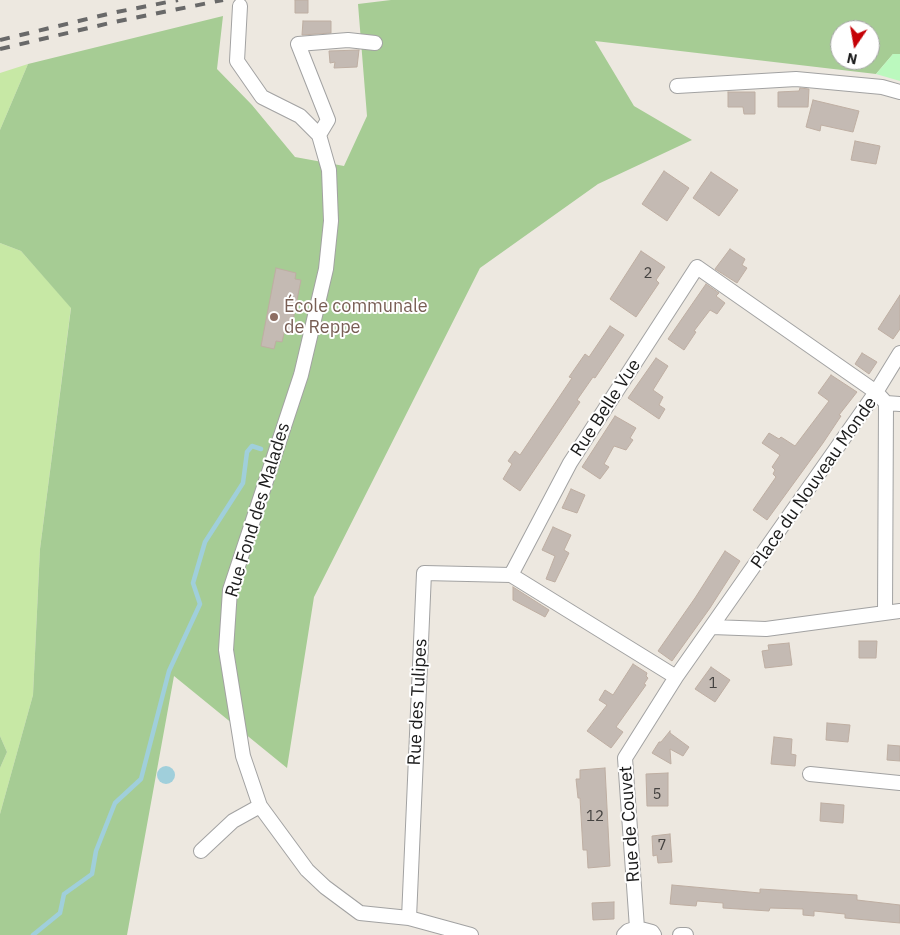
<!DOCTYPE html>
<meta charset="utf-8">
<style>
body{margin:0}
#map{position:relative;width:900px;height:935px;overflow:hidden;background:#ede8e0;font-family:"IBM Plex Sans",sans-serif}
canvas{display:block}
.north{position:absolute;left:830px;top:20px;width:50px;height:50px;box-sizing:border-box;background:#fff;border:1px solid #a4a4a4;border-radius:50%;rotate:192deg;font-size:14px;font-weight:700;line-height:20px;text-align:center;color:#1b1b1b}
.north::after{content:'';display:block;margin:auto;width:18px;height:22px;background:#c50106;clip-path:polygon(50% 0,100% 100%,50% 72%,0 100%)}
</style>
<div id="map">
<canvas width="900" height="935"></canvas>
<div class="north">N</div>
</div>
<script>
const context = document.querySelector('canvas').getContext('2d');
context.lineJoin = 'round';
function paint(path, color) { context.fillStyle = color; context.fill(path, 'evenodd'); }
const shape = rows => new Path2D(rows.map(r => 'M' + r).join(''));
function stroke(path, color, width, dash) { context.strokeStyle = color; context.lineWidth = width; context.lineCap = dash ? 'butt' : 'round'; context.setLineDash(dash || []); context.stroke(path); }
function write(font, color, halo, rows, align = 'center') {
  context.font = font + ' "IBM Plex Sans",sans-serif'; context.lineWidth = 4; context.setLineDash([]); context.textBaseline = 'middle'; context.strokeStyle = halo; context.fillStyle = color; for (const [text, x, y, turn = 0] of rows) {
    context.save(); context.translate(x, y); context.rotate((+turn || 0) * Math.PI / 180); context.textAlign = isNaN(turn) ? turn : align; if (halo) context.strokeText(text, 0, 0); context.fillText(text, 0, 0); context.restore();
  }
}
paint(shape([
 [28,64,0,130,0,73],
 [0,243,21,251,71,307,40,549,33,695,0,814,0,768,7,752,0,736]
]), '#c7e8a5');
paint(shape([
 [391,0,900,0,900,54,893,54,876,74,595,41,634,106,692,140,598,184,480,268,314,597,287,768,174,676,127,935,0,935,0,814,33,695,40,549,71,308,21,251,0,243,0,130,28,64,223,16,217,69,252,105,295,157,344,166,367,116,358,4],
 [840,30,870,30,870,60,840,60],
 [0,736,7,752,0,768]
]), '#a6cc94');
paint(shape([
 [893,54,900,54,900,81,876,74]
]), '#bbf9be');
paint(shape([
 '157 775a9 9 0 1 1 18 0a9 9 0 1 1-18 0Z'
]), '#a0cfdb');
stroke(shape([
 [33,935,60,913,64,894,92,874,96,851,115,803,141,779,169,671,200,604,193,583,205,542,243,483,247,452,252,446,261,449]
]), '#a0cfdb', 4.5);
const building = shape([
 [295,0,308,0,308,13,295,13,295,0],
 [303,21,331,21,331,33,302,35,303,21],
 [359,50,357,67,334,68,335,62,330,63,329,51,359,50],
 [800,88,809,89,808,107,778,107,778,92,799,91,800,88],
 [728,92,755,92,755,114,744,114,743,107,728,107,728,92],
 [813,100,859,111,853,132,821,125,820,131,806,127,813,100],
 [855,141,880,146,876,164,851,160,855,141],
 [664,171,689,188,667,221,642,204,664,171],
 [711,172,738,190,719,216,693,198,711,172],
 [730,249,745,259,742,265,747,268,737,283,715,269,730,249],
 [641,251,665,267,656,280,659,283,636,317,610,299,641,251],
 [276,268,296,273,295,279,301,280,291,330,285,329,282,342,276,341,274,349,261,346,276,268],
 [706,284,719,293,716,296,725,303,717,314,710,310,694,331,696,332,684,350,668,339,706,284],
 [900,295,900,329,893,339,878,329,900,295],
 [610,326,624,335,595,378,593,377,577,400,580,402,520,491,503,479,512,464,508,461,515,451,520,455,572,378,569,377,585,354,589,357,610,326],
 [862,353,877,362,869,374,855,364,862,353],
 [656,358,668,366,653,390,663,397,659,405,665,409,659,419,628,398,656,358],
 [831,375,857,392,839,415,841,416,823,443,767,520,753,510,776,477,773,474,775,470,772,467,780,455,762,443,769,433,779,439,781,437,795,446,829,401,818,393,831,375],
 [615,416,636,428,630,438,633,440,626,450,614,446,604,464,609,467,600,479,582,467,615,416],
 [571,489,585,495,577,513,562,508,571,489],
 [553,527,571,535,564,550,569,553,555,582,546,579,555,556,542,550,553,527],
 [725,551,740,561,710,608,672,661,658,651,695,598,725,551],
 [513,587,549,610,545,617,513,600,513,587],
 [859,641,877,641,876,658,859,658,859,641],
 [789,643,792,665,765,668,762,651,769,650,768,645,789,643],
 [633,664,647,673,646,676,648,678,644,684,646,685,616,727,623,732,611,748,587,731,607,705,599,700,605,690,613,695,633,664],
 [711,667,730,680,715,702,695,689,711,667],
 [827,723,850,725,848,742,826,740,827,723],
 [670,731,670,733,689,747,683,756,670,749,671,764,652,753,659,742,661,742,670,731],
 [774,737,792,739,791,754,796,755,795,766,771,764,774,737],
 [888,745,900,746,900,761,887,760,888,745],
 [605,768,610,866,588,868,587,850,583,850,580,798,578,798,576,779,580,779,580,770,605,768],
 [668,773,668,806,647,806,646,774,668,773],
 [821,803,844,805,843,823,820,821,821,803],
 [670,834,672,862,658,863,657,855,653,856,652,836,670,834],
 [672,885,760,893,760,889,857,895,857,900,900,905,900,923,845,918,845,914,814,911,814,916,803,915,803,909,770,908,769,911,723,908,723,903,697,901,696,906,670,904,672,885],
 [614,902,614,919,593,920,592,903,614,902]
]);
paint(building, '#c4bab3');
stroke(building, '#beaea2', 1);
const minor = shape([
 [240,6,237,61,262,97,300,116,319,135,329,170,331,221,326,269,301,375,230,590,226,650,243,756,260,806,307,870,325,887,360,913,409,918,471,935],
 [677,86,796,79,882,87,900,92],
 [319,135,328,120,298,44,348,40,375,43],
 [886,403,900,404],
 [712,627,766,629,900,611],
 [676,677,511,575,570,463,697,267,876,392,886,403,885,612],
 [810,774,900,783],
 [201,851,233,821,260,806],
 [409,918,424,573,511,575],
 [637,928,625,758,676,677,876,392,900,353],
 [624,935,628,931,637,928,652,932,654,935],
 [680,935,686,935]
]);
stroke(minor, '#a2a2a2', 16);
stroke(minor, '#fff', 14);
stroke(shape([
 [0,40,112,13,178,0],
 [0,49,114,22,223,0]
]), '#696969', 4, [10, 10]);
for (const [x, y, r, color] of [
 [274,317,5,"#8d6e63"]
]) { const dot = new Path2D(); dot.arc(x, y, r, 0, 2 * Math.PI); context.fillStyle = color; context.fill(dot); stroke(dot, '#fff', 2); }
write('15px', '#454341', null, [
 ["2",648,274],
 ["1",713,684],
 ["5",657,795],
 ["12",595,817],
 ["7",662,846]
]);
write('18px', '#785e54', '#fff', [
 ["École communale",284,307],
 ["de Reppe",284,328]
], 'left');
write('18px', '#1b1b1b', '#fff', [
 ["Rue Belle Vue",606,408,-57],
 ["Place du Nouveau Monde",814,483,-55],
 ["Rue Fond des Malades",258,510,-73],
 ["Rue des Tulipes",418,702,-87],
 ["Rue de Couvet",630,824,-94]
]);
</script>
